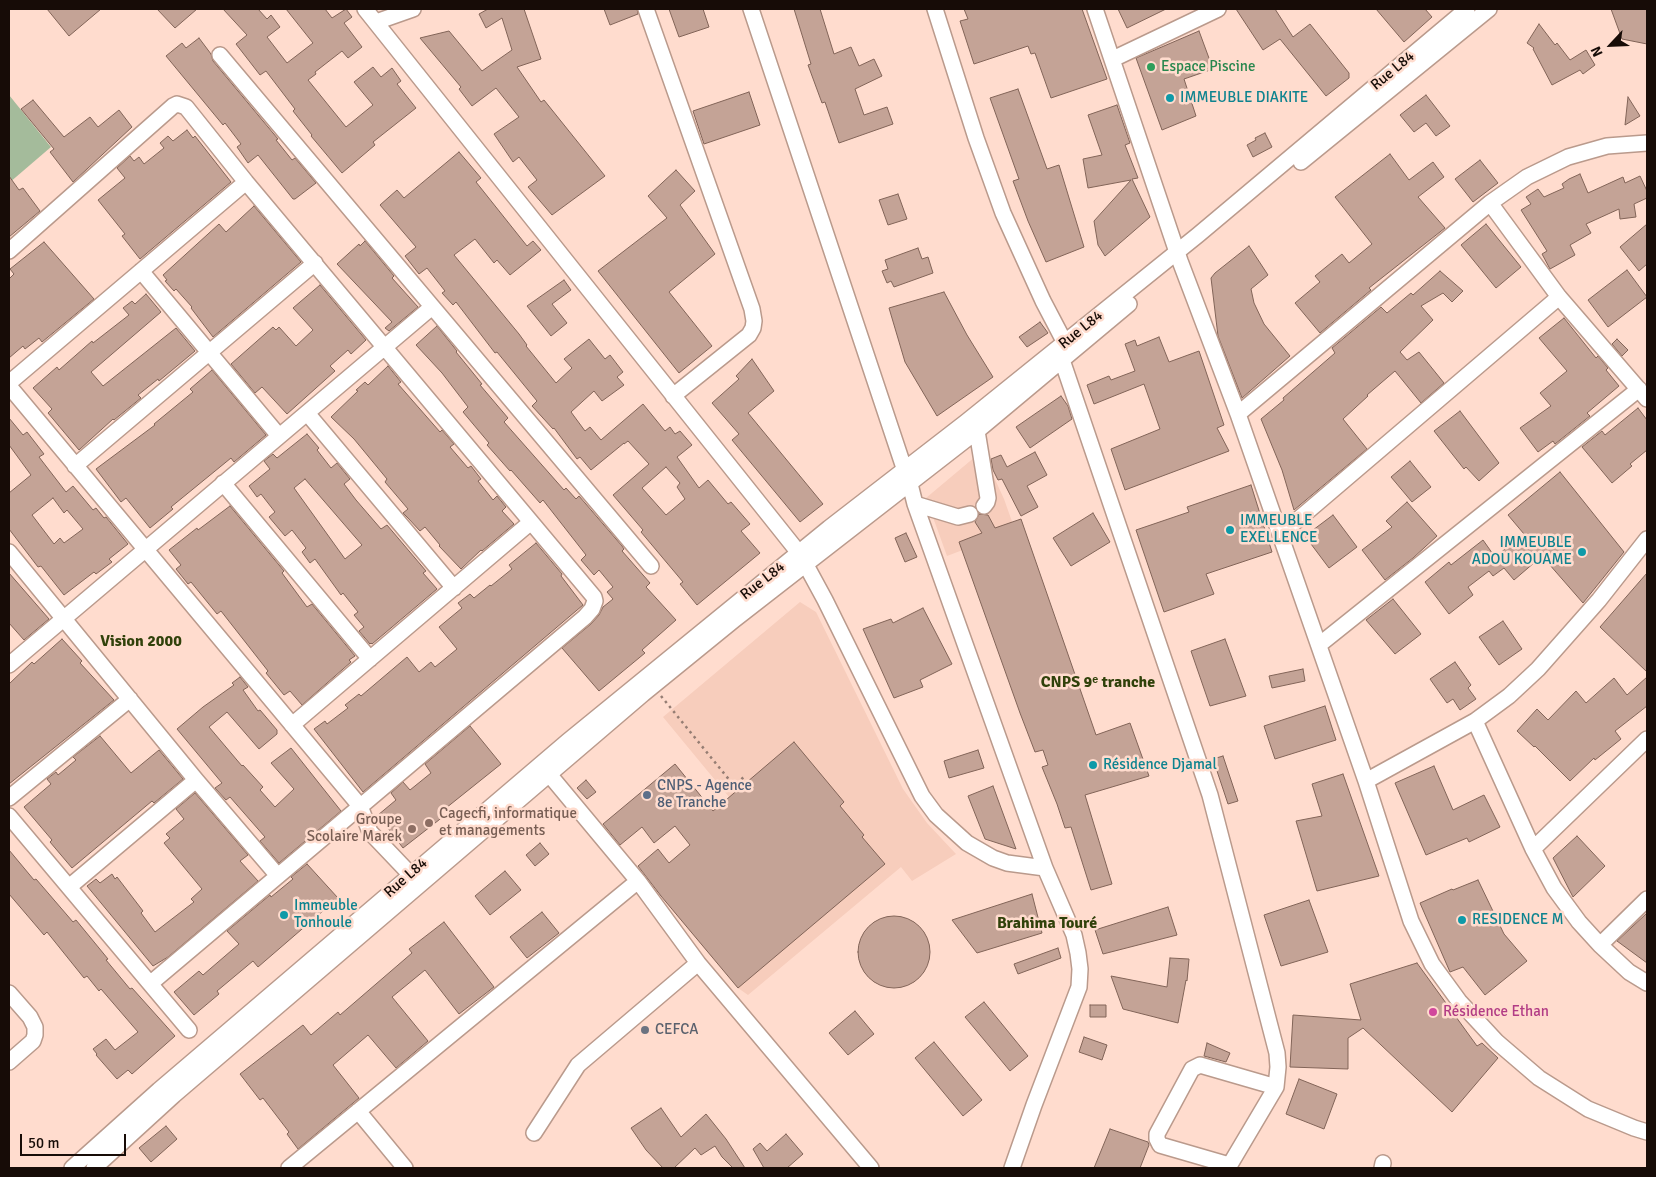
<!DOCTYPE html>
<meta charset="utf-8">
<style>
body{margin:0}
#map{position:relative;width:1656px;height:1177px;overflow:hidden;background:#ffdcce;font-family:Signika,sans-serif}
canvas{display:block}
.frame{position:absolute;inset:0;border:10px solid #170c07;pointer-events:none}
.north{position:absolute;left:1586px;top:20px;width:50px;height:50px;-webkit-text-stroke:4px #ffdcce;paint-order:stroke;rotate:245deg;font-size:14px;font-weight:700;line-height:20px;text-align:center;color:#170c07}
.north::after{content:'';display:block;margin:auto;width:18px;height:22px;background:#170c07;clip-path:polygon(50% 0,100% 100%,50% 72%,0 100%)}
.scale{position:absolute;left:20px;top:1134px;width:106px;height:22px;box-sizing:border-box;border:2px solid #170c07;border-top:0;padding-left:6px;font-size:15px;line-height:18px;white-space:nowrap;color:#170c07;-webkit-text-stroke:4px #ffdcce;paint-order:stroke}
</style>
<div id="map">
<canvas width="1656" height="1177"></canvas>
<div class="frame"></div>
<div class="north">N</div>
<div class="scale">50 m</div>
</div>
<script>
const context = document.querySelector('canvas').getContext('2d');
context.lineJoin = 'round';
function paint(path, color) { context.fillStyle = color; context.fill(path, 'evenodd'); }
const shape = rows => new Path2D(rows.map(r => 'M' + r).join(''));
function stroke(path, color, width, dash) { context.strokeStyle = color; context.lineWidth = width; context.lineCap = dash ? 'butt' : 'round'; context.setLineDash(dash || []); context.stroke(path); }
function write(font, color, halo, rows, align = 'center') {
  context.font = font + ' Signika,sans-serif'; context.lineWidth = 5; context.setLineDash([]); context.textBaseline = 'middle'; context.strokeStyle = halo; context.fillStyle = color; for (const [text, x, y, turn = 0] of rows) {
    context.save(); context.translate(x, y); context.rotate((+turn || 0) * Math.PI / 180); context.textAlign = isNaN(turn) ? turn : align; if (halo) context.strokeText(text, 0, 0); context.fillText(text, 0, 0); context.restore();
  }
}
paint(shape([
 [982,451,1004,499,1015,530,947,556,926,498],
 [800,602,816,612,903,789,927,823,956,854,912,881,901,867,748,995,738,988,648,881,690,845,683,836,729,797,663,717]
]), '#f7cdbc');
paint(shape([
 [9,95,51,147,9,183]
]), '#a4bb9b');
const building = shape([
 [47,9,101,9,69,36,47,9],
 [157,9,197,9,175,28,157,9],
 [223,9,258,9,267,19,271,15,280,27,267,37,287,63,313,43,286,9,325,9,332,18,346,9,352,17,344,23,362,47,348,58,342,51,315,72,316,74,308,80,346,127,373,105,354,82,373,67,381,77,392,68,401,81,397,84,416,108,373,142,375,145,342,173,311,136,312,135,293,111,295,109,266,71,260,75,236,44,247,35,223,9],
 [488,9,524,9,541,59,517,67,541,102,544,100,605,176,552,215,528,187,537,180,519,157,513,162,494,134,519,117,496,88,472,106,459,89,461,87,420,38,449,31,482,71,512,50,502,18,486,28,479,14,488,9],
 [604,9,637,9,638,14,610,25,604,9],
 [669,9,703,9,709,27,679,37,669,9],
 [794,9,820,9,834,54,851,47,859,66,874,59,882,76,855,89,864,115,887,107,893,124,839,143,825,102,822,103,808,65,811,64,794,9],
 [964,9,1082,9,1107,79,1051,98,1035,53,1031,54,1028,46,974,64,960,21,968,19,964,9],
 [1118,9,1166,9,1127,28,1118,9],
 [1236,9,1275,9,1293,37,1310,24,1349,73,1349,78,1326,96,1280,39,1263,50,1236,9],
 [1376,9,1425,9,1432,17,1404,42,1376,9],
 [1611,9,1647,9,1647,44,1622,39,1611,9],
 [1539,24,1555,45,1557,43,1570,60,1586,50,1595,65,1583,74,1580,70,1552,85,1533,49,1534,48,1527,43,1539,24],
 [1199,31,1213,69,1184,79,1196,116,1162,130,1136,58,1199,31],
 [199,38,211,54,213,61,278,139,276,140,292,160,295,158,316,183,295,199,293,199,258,155,248,163,237,147,241,144,225,123,223,125,166,56,182,43,186,48,199,38],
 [1018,89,1047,169,1059,165,1084,247,1046,262,1028,221,1013,181,1019,179,990,98,1018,89],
 [749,92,760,125,704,144,693,111,749,92],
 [1426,95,1450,126,1436,136,1426,123,1414,132,1400,115,1426,95],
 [1628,97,1640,116,1625,125,1628,97],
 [33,100,64,137,90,117,98,127,119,110,132,127,73,182,50,152,54,149,21,109,33,100],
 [1117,105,1130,143,1125,145,1138,178,1132,179,1150,217,1105,256,1098,245,1094,221,1131,180,1088,188,1083,159,1102,155,1088,115,1117,105],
 [187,130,193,138,195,136,231,182,140,259,122,236,125,234,98,200,125,178,117,168,130,156,134,161,139,157,144,164,164,148,160,143,168,136,173,141,187,130],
 [1265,133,1272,147,1253,157,1247,145,1256,140,1255,138,1265,133],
 [459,152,481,178,476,182,527,246,533,241,541,250,510,275,497,260,494,263,475,239,454,255,519,334,527,345,526,346,556,383,572,368,564,359,589,339,605,359,610,355,623,372,617,377,624,385,602,401,594,391,571,412,585,431,590,427,601,440,643,404,665,431,670,427,675,434,680,431,692,445,677,457,699,488,708,480,728,504,731,502,750,524,741,531,760,553,697,605,680,584,683,582,641,532,643,530,613,495,649,464,628,441,624,444,624,443,591,470,580,457,577,459,554,428,553,429,532,406,537,401,497,352,495,353,456,302,453,305,442,293,445,291,427,268,419,274,405,256,416,247,380,205,397,190,404,198,459,152],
 [666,467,680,483,677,487,685,499,666,515,642,488,666,467],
 [1390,154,1409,180,1433,162,1444,177,1418,197,1445,228,1369,288,1371,290,1320,333,1295,303,1320,282,1315,276,1342,254,1349,263,1372,244,1335,197,1390,154],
 [1480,160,1498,183,1473,202,1455,179,1480,160],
 [676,170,695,191,680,205,715,254,669,292,712,346,679,373,598,271,667,218,648,196,676,170],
 [1580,174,1588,193,1623,177,1625,183,1640,176,1647,191,1647,198,1634,204,1636,217,1620,219,1619,209,1586,224,1591,233,1570,245,1575,255,1550,269,1542,254,1547,251,1521,210,1531,204,1526,197,1538,189,1544,197,1564,188,1562,184,1569,179,1580,174],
 [9,176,19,190,23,188,40,211,9,237,9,176],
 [898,194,907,219,888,225,879,200,898,194],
 [254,206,301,262,213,337,191,308,192,307,176,289,174,291,165,281,167,280,163,275,219,224,226,232,254,206],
 [1486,224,1521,267,1496,288,1461,245,1486,224],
 [1647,224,1647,264,1639,271,1620,247,1647,224],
 [365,241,394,276,392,278,418,307,389,331,385,328,392,322,337,264,359,244,360,246,365,241],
 [44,242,94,299,42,342,39,338,25,349,23,346,9,358,9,279,14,274,10,269,44,242],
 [1249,246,1268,275,1251,289,1254,303,1264,324,1290,356,1242,398,1218,336,1211,278,1215,273,1249,246],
 [918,248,922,259,928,257,933,273,894,287,891,281,887,283,882,271,888,269,885,260,918,248],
 [1627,270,1647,297,1608,327,1588,300,1627,270],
 [1440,271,1463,291,1452,302,1443,293,1421,306,1433,320,1400,352,1407,360,1419,352,1444,383,1421,403,1395,371,1367,395,1368,396,1343,419,1367,449,1294,510,1282,470,1261,419,1284,400,1283,398,1335,353,1332,348,1381,307,1387,313,1411,293,1413,295,1440,271],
 [564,280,571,290,552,304,567,323,551,336,527,306,564,280],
 [320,285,366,340,351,354,348,350,330,366,335,371,287,414,262,387,255,393,231,364,273,327,276,330,279,327,296,346,313,330,293,308,320,285],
 [944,292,967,335,993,377,937,416,905,362,889,308,944,292],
 [146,294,161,312,91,372,103,386,176,328,195,351,159,381,158,379,138,395,141,398,114,420,113,419,79,450,48,413,52,409,33,388,57,367,59,370,92,341,93,343,129,315,123,308,132,301,135,304,146,294],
 [1564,318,1596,358,1598,356,1608,368,1606,370,1619,386,1587,413,1590,416,1555,444,1553,441,1538,452,1520,428,1551,406,1540,393,1567,371,1539,338,1564,318],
 [1040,322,1048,333,1027,347,1019,337,1040,322],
 [437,326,457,351,456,352,482,384,480,385,508,418,504,422,564,490,566,488,576,499,579,496,622,546,624,549,622,551,650,583,646,587,676,620,642,650,645,653,599,691,562,648,591,624,599,615,603,607,613,599,607,592,613,587,599,570,594,575,581,560,586,555,543,500,540,503,511,470,510,471,487,445,489,443,463,412,468,407,442,373,416,345,437,326],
 [1159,337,1169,362,1199,351,1224,425,1217,428,1229,451,1125,490,1111,449,1160,429,1144,384,1094,404,1087,385,1109,376,1111,380,1135,371,1125,344,1135,340,1137,346,1159,337],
 [1617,339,1628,350,1622,356,1612,344,1617,339],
 [752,359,774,391,748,413,823,504,800,522,732,440,739,434,712,403,739,379,736,376,752,359],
 [388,366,401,382,398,384,440,432,442,430,454,444,450,447,468,468,471,466,481,479,478,481,493,500,497,496,506,507,502,511,514,524,482,551,481,550,461,569,439,546,440,545,425,527,420,531,408,518,403,513,408,509,385,482,387,479,354,439,331,417,358,391,356,390,365,382,368,385,388,366],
 [212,370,266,435,234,462,231,458,171,507,173,509,150,528,126,498,121,502,96,469,155,425,154,424,193,392,190,389,212,370],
 [1061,396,1068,406,1072,419,1030,448,1016,427,1061,396],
 [1638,408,1647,420,1647,450,1630,464,1632,466,1612,483,1582,447,1602,431,1605,435,1638,408],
 [1460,411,1499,463,1479,481,1466,467,1464,469,1434,431,1460,411],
 [9,418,23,435,27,432,44,454,39,457,66,492,73,486,93,510,96,508,104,518,106,517,128,544,109,559,112,562,96,574,94,572,64,595,41,566,38,567,9,529,9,493,31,475,9,445,9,418],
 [53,498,64,513,67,510,83,529,64,543,60,538,54,544,32,515,53,498],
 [307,434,319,448,317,450,331,468,337,463,350,479,344,484,356,500,381,529,387,525,426,571,423,573,437,589,372,644,371,643,370,644,359,631,364,627,354,615,358,612,343,593,341,595,315,559,310,563,302,552,306,548,292,530,285,536,269,517,275,512,261,494,257,497,249,486,270,469,264,461,273,454,277,458,307,434],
 [305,479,362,545,345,559,294,488,305,479],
 [1035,452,1047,475,1027,486,1038,507,1021,516,1002,479,998,480,993,470,991,459,1001,455,1007,467,1035,452],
 [1410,461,1431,487,1412,502,1391,477,1410,461],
 [1560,472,1624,552,1583,603,1542,556,1514,580,1504,568,1493,576,1489,571,1468,587,1473,595,1449,614,1425,582,1449,562,1451,565,1483,540,1495,557,1524,534,1508,515,1560,472],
 [1251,485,1272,552,1206,574,1214,594,1164,612,1136,530,1189,512,1187,507,1251,485],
 [1407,502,1437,536,1413,558,1385,580,1362,550,1392,527,1386,521,1407,502],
 [230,506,284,571,282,573,307,607,312,604,355,656,349,660,351,662,302,705,290,691,284,695,266,673,268,671,221,611,217,614,191,582,188,584,176,569,181,565,169,550,197,528,198,530,230,506],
 [1093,513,1110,542,1071,566,1053,538,1093,513],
 [979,514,988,515,995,528,1021,519,1096,735,1130,723,1149,776,1085,795,1112,884,1091,890,1071,827,1065,828,1057,804,1042,767,1048,765,1043,750,1035,752,1020,713,959,542,982,533,975,522,979,514],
 [1333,515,1357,547,1329,568,1305,536,1333,515],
 [906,533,917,557,905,562,895,538,906,533],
 [536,543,562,574,561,576,583,605,363,792,314,729,325,721,327,724,348,708,345,705,359,694,361,696,407,657,419,672,431,662,435,667,457,649,439,627,462,608,458,603,470,594,474,598,490,585,491,586,512,569,509,565,536,543],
 [9,573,49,619,24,640,9,623,9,573],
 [1647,573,1647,672,1600,627,1647,573],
 [1393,599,1421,634,1395,654,1366,620,1393,599],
 [923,608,952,664,920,680,923,687,894,698,863,629,891,619,893,623,923,608],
 [1503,621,1522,649,1499,665,1479,637,1503,621],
 [62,639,82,661,80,663,114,700,9,784,9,684,32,662,34,664,62,639],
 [1225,639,1246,696,1210,706,1191,651,1225,639],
 [1455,662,1471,685,1468,688,1476,699,1460,710,1453,699,1447,703,1430,679,1455,662],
 [1303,669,1305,681,1272,688,1269,676,1303,669],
 [240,677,248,687,243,690,258,711,260,710,277,730,277,734,259,749,227,712,209,727,242,766,243,765,263,787,260,790,275,807,294,789,271,763,291,748,341,811,279,863,260,841,265,837,230,797,226,800,215,788,222,783,177,729,203,707,234,685,232,683,240,677],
 [1647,677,1647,706,1615,731,1621,739,1595,760,1594,758,1570,781,1535,746,1534,747,1517,731,1537,709,1548,720,1576,691,1586,703,1614,678,1627,695,1647,677],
 [1325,706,1336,740,1275,759,1264,726,1325,706],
 [470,726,501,764,441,812,444,816,403,848,378,815,396,800,391,793,403,782,410,790,431,773,425,764,470,726],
 [100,736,131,773,159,750,183,779,154,803,152,801,72,868,50,842,52,840,24,807,51,784,47,779,56,772,58,775,76,760,73,757,100,736],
 [794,742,844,802,840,806,864,835,862,837,885,864,738,988,661,896,638,866,658,849,669,863,690,845,675,826,654,843,642,827,620,845,603,824,675,764,713,811,794,742],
 [978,750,984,768,949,778,944,761,978,750],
 [1223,756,1238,801,1228,804,1213,759,1223,756],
 [1434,766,1453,810,1484,795,1500,827,1469,842,1467,838,1426,855,1395,783,1434,766],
 [1343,774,1379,876,1317,891,1296,821,1322,816,1312,784,1343,774],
 [586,780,596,792,587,799,577,788,586,780],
 [993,786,1016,849,985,839,968,796,993,786],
 [195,793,248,855,240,861,258,881,168,957,153,966,87,886,96,879,100,883,112,874,115,879,117,877,143,911,141,913,155,932,194,902,191,899,202,889,164,843,170,838,166,834,184,819,176,809,195,793],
 [1577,836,1605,866,1573,897,1553,858,1577,836],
 [540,843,549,854,535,866,526,855,540,843],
 [9,850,34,880,36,879,73,922,76,920,108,959,106,960,130,989,132,988,175,1036,132,1074,128,1070,117,1079,96,1055,97,1054,93,1049,106,1039,115,1050,138,1032,101,989,99,991,87,976,84,978,47,932,44,935,9,894,9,850],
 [307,864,338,898,258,967,253,961,217,991,219,994,194,1015,174,992,199,971,203,975,239,944,227,931,270,895,271,897,293,879,291,877,307,864],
 [505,871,521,890,490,915,475,896,505,871],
 [1478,880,1504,934,1527,961,1485,995,1463,967,1450,972,1420,903,1452,889,1453,890,1478,880],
 [1032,894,1042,933,977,953,952,920,1032,894],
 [1309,900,1328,952,1281,966,1264,915,1309,900],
 [1168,907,1177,935,1103,954,1095,930,1168,907],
 [542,912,559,933,527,958,510,937,542,912],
 [1647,913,1647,963,1617,941,1647,913],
 '858 952a36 36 0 1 1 72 0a36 36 0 1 1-72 0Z',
 [444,922,494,987,459,1014,425,970,392,997,428,1041,396,1068,368,1035,333,1065,359,1098,298,1149,287,1134,289,1132,263,1098,260,1100,240,1074,303,1025,311,1035,338,1012,340,1015,412,953,409,949,444,922],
 [1058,948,1061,958,1018,974,1014,964,1058,948],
 [1170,958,1189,959,1187,981,1186,980,1178,1023,1123,1009,1111,976,1167,987,1170,958],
 [1417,963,1477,1046,1482,1043,1498,1058,1452,1112,1363,1028,1348,1038,1348,1069,1290,1067,1293,1015,1361,1020,1350,984,1417,963],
 [984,1002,1028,1056,1010,1071,965,1017,984,1002],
 [1090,1005,1106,1005,1106,1017,1090,1017,1090,1005],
 [855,1011,874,1034,848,1055,829,1033,855,1011],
 [1084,1037,1107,1045,1102,1060,1079,1052,1084,1037],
 [934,1042,982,1100,963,1116,915,1058,934,1042],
 [1207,1043,1230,1053,1226,1062,1204,1056,1207,1043],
 [1299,1079,1337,1094,1324,1129,1286,1114,1299,1079],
 [661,1108,681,1137,706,1114,726,1139,745,1168,733,1168,722,1157,715,1146,701,1155,695,1148,674,1168,663,1168,646,1150,631,1128,661,1108],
 [166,1126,177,1139,151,1162,139,1148,166,1126],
 [1110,1129,1148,1142,1149,1145,1140,1168,1094,1168,1110,1129],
 [786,1134,803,1154,787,1168,764,1168,753,1149,760,1143,767,1151,786,1134]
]);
paint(building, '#c4a396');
stroke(building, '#826458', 1);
const minor = shape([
 [365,9,799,553],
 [646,9,752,309,754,321,753,328,749,335,673,396],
 [751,9,905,471],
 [935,9,976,138,1003,213,1043,301,1065,343],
 [1095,9,1180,261,1238,414,1366,781,1411,921,1432,964,1459,1001,1497,1042,1539,1078,1588,1109,1634,1128,1647,1132],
 [376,22,413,9],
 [220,55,651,566],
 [1113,59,1218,9],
 [1301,162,1489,9],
 [1490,203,1559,297,1647,399],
 [9,251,173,106,177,104,186,107,246,182,594,597,595,601,592,609,585,617,151,983],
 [141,271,279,436],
 [1062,360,1210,795,1277,1053,1278,1067,1276,1087,1228,1168],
 [9,383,246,182],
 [9,386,360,806,370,832,410,874],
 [307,413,454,588],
 [1238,414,1490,203,1527,177,1568,157,1607,146,1647,143],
 [977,431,988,498,987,502,984,506],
 [75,466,315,263],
 [223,483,370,659],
 [910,484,915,504,1045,868,1074,935,1078,953,1080,969,1079,987,1034,1105,1012,1168],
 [915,504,958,517,970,514],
 [1281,534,1559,297],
 [9,552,196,780,278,876],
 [806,565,825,600,922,796,936,815,967,843,993,858,1007,863,1045,868],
 [1319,645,1639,389],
 [9,665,432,307],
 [1475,721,1533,849,1554,888,1579,922,1600,945,1629,972,1647,983],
 [292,725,531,522],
 [543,767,638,881,698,963,871,1168],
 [1366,781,1475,721,1509,696,1538,669,1599,600,1647,539],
 [9,798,130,699],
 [9,816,189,1030],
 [1533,849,1647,739],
 [69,887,196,780],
 [1600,945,1647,899],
 [9,993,30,1017,35,1027,35,1035,33,1041,9,1062],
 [358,1111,405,1168],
 [534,1133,578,1065,698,963],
 [1229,1165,1160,1145,1157,1139,1157,1134,1192,1069,1200,1065,1276,1087],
 [72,1168,159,1090,568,741,829,528,966,422,1198,235,1467,9],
 [94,1168,174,1095,643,694,734,620,977,431,1129,304],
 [289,1168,638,881],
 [1382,1168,1383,1163]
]);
stroke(minor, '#ba9a8c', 18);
stroke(shape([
 [661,696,731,782,736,784,745,776]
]), '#957d73', 2.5, [2.5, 4]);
stroke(minor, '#fff', 15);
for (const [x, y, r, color] of [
 [1151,67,5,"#2e9e5b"],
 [1170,98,5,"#0f9aa8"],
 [1230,530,5,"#0f9aa8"],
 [1582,552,5,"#0f9aa8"],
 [1093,765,5,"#0f9aa8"],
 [647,795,5,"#5c6f8a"],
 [429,823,5,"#8d6e63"],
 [412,829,5,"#8d6e63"],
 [284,915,5,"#0f9aa8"],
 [1462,920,5,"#0f9aa8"],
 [1433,1012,5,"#d1479c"],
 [645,1030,5,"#6b7280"]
]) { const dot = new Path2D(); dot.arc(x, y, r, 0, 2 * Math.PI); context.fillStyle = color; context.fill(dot); stroke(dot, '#ffdcce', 2); }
write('15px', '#27864d', '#ffdcce', [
 ["Espace Piscine",1161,67]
], 'left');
write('15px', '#170c07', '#ffdcce', [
 ["Rue L84",1393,71,-40],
 ["Rue L84",1081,330,-39],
 ["Rue L84",763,581,-38],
 ["Rue L84",406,878,-41]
]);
write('15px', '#0d838f', '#ffdcce', [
 ["IMMEUBLE DIAKITE",1180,98],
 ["IMMEUBLE",1240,521],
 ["EXELLENCE",1240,538],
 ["IMMEUBLE",1572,543,"right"],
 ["ADOU KOUAME",1572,560,"right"],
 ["Résidence Djamal",1103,765],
 ["Immeuble",294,906],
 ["Tonhoule",294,923],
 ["RESIDENCE M",1472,920]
], 'left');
write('15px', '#4e5e75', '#ffdcce', [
 ["CNPS - Agence",657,786],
 ["8e Tranche",657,803]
], 'left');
write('15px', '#785e54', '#ffdcce', [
 ["Cagecfi, informatique",439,814],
 ["et managements",439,831],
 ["Groupe",402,820,"right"],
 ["Scolaire Marek",402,837,"right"]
], 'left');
write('15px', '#b23c85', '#ffdcce', [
 ["Résidence Ethan",1443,1012]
], 'left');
write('15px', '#5b616d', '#ffdcce', [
 ["CEFCA",655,1030]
], 'left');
write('bold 16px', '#30410a', '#ffdcce', [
 ["Vision 2000",141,642],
 ["CNPS 9ᵉ tranche",1098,683],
 ["Brahima Touré",1047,924]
]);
</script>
